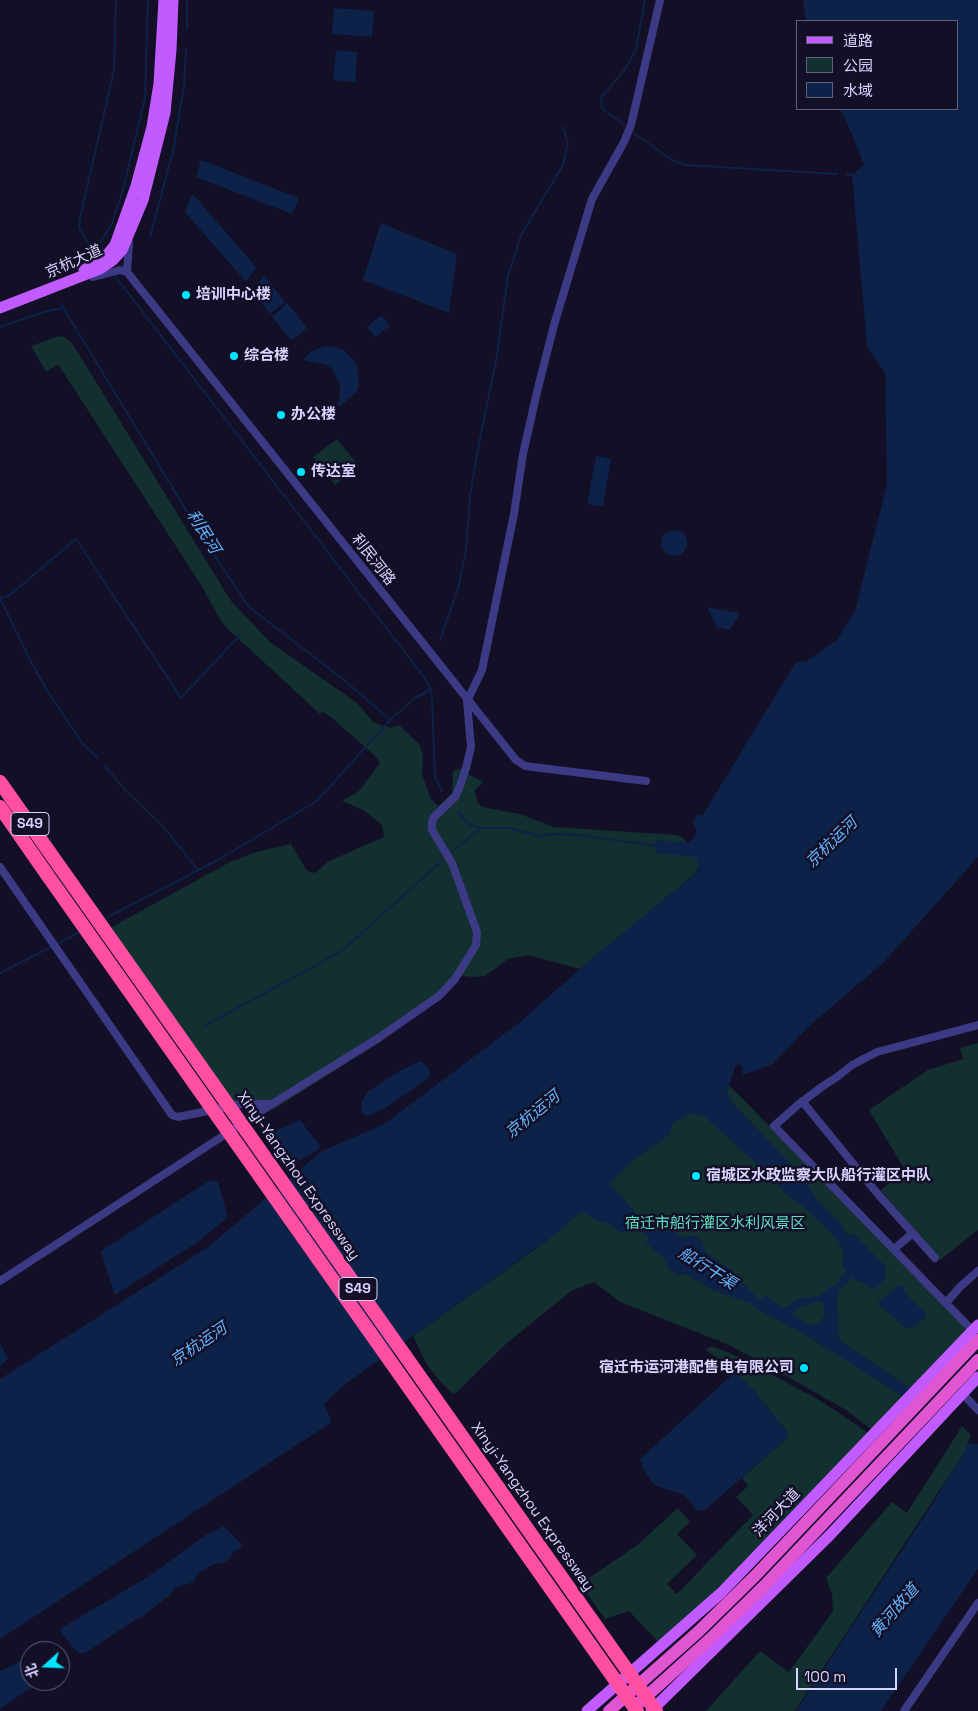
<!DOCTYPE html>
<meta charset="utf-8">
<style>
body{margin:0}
#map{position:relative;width:978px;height:1711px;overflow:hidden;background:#130f26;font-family:"Space Grotesk","Noto Sans SC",sans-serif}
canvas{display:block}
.legend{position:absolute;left:796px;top:20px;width:162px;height:90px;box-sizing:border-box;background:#130f26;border:1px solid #625e7d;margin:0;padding:6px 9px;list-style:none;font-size:15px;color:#d9d4ff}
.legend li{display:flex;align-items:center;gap:10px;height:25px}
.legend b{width:25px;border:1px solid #625e7d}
.north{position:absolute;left:20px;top:1641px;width:50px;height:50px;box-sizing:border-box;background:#130f26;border:1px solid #625e7d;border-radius:50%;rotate:250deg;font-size:14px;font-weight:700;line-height:20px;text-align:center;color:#d9d4ff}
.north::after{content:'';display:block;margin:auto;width:18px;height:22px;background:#00e5ff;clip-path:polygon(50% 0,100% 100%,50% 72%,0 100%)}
.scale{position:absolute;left:796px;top:1668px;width:101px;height:22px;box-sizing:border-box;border:2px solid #d9d4ff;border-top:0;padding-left:6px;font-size:15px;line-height:18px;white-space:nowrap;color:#d9d4ff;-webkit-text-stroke:4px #130f26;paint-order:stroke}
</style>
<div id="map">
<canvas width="978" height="1711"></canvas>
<ul class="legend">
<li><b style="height:6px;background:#c25bff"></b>道路</li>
<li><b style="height:14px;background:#12302f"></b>公园</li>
<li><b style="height:14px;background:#0c2248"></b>水域</li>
</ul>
<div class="north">北</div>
<div class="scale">100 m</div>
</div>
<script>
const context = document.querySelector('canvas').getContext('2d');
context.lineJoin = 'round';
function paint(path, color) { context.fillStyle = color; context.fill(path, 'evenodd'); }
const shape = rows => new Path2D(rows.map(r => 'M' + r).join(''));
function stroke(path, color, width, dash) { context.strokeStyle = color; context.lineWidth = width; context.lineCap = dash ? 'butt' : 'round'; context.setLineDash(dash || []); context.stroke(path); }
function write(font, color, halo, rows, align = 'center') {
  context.font = font + ' "Space Grotesk","Noto Sans SC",sans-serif'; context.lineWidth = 5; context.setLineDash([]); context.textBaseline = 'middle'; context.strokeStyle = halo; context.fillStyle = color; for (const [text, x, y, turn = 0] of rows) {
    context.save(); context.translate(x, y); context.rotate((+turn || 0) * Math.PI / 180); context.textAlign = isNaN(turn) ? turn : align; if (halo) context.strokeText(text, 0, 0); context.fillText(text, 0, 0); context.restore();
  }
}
paint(shape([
 [59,336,65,337,72,343,231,601,270,642,357,703,373,722,390,728,399,725,420,745,423,756,422,775,431,799,438,806,452,793,453,773,455,770,459,769,483,782,475,790,477,801,482,807,520,814,554,827,678,835,685,840,697,857,699,866,696,873,580,969,528,955,508,959,485,976,473,977,456,975,419,1013,377,1044,274,1109,239,1107,232,1101,110,928,230,862,256,852,291,844,307,871,315,873,329,861,384,837,382,825,363,810,342,801,359,791,380,763,375,756,331,717,322,711,320,714,229,630,221,621,201,585,58,364,46,372,31,346],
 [337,439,359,466,335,485,313,457],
 [978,1043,978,1230,940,1260,881,1190,905,1170,869,1110,928,1070,963,1059,960,1048],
 [718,1074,969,1328,872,1430,846,1410,781,1373,727,1344,620,1302,594,1282,571,1291,506,1344,458,1391,453,1394,438,1379,426,1363,413,1336,544,1243],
 [712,1346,741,1358,821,1401,870,1434,708,1600,659,1643,629,1611,605,1619,580,1584,636,1546,678,1508,690,1522,677,1534,697,1555,667,1584,677,1594,753,1515,736,1497,748,1486,742,1478,786,1439,788,1436,786,1431,755,1392,738,1375,733,1374,734,1368,705,1350],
 [962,1426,971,1435,964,1453,795,1711,706,1711,760,1651,789,1672,833,1611,832,1593,826,1578,892,1502,907,1513]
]), '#12302f');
paint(shape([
 [803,0,978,0,978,857,883,963,807,1028,773,1064,743,1075,742,1066,738,1064,736,1065,727,1093,731,1101,804,1178,817,1200,841,1224,846,1233,849,1235,854,1234,885,1266,886,1277,875,1289,871,1289,868,1285,858,1282,852,1277,839,1291,836,1302,838,1315,839,1338,841,1341,910,1388,902,1396,804,1334,757,1309,750,1303,712,1290,688,1275,683,1274,678,1276,670,1270,663,1257,646,1243,649,1238,647,1235,631,1227,624,1234,607,1223,596,1220,581,1211,560,1231,344,1385,324,1404,332,1422,0,1639,0,1379,208,1247,322,1151,384,1124,520,1022,603,949,698,872,697,857,657,853,656,848,649,845,657,843,658,840,689,843,695,836,697,830,693,823,697,814,702,816,796,662,805,662,837,640,855,611,887,484,885,373,867,346,852,175,864,165,848,125,840,109,957,109,957,21,806,21],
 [691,1113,704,1116,771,1177,785,1193,805,1208,838,1240,844,1254,842,1265,846,1272,835,1286,829,1287,820,1296,797,1299,788,1306,782,1307,765,1295,762,1299,758,1299,730,1269,706,1253,702,1245,701,1240,695,1236,683,1237,659,1224,656,1228,651,1230,635,1219,637,1216,628,1203,609,1184,633,1160,669,1135,673,1123],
 [819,1301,823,1304,825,1315,818,1324,813,1325,805,1323,795,1316,794,1313,797,1309],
 [334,8,374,11,372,37,332,34],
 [336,50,357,52,355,82,333,80],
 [201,160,299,198,292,214,196,177],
 [192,193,256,267,246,282,185,212],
 [381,223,457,254,449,313,363,280],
 [264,275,285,302,270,314,253,291],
 [287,303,307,328,292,341,272,317],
 [381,315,390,326,375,337,367,327],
 [325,346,334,347,344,350,357,364,359,385,356,393,340,406,337,406,340,395,340,387,333,370,327,365,303,360,310,352],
 [596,456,611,459,603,507,587,504],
 '661 543a13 13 0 1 1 26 0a13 13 0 1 1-26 0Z',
 [707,607,740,613,730,630,717,627],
 [420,1061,428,1067,430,1073,429,1078,384,1109,368,1116,364,1114,361,1109,361,1103,367,1092,398,1072],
 [300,1120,320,1146,319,1149,287,1168,283,1166,273,1153,270,1137,276,1130],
 [210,1180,218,1182,228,1217,198,1242,115,1295,101,1252,104,1249],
 [897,1285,901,1285,911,1299,926,1313,925,1318,916,1326,909,1328,902,1325,878,1304,879,1301,895,1289],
 [0,1343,8,1358,0,1367],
 [733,1374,738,1375,755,1392,786,1431,788,1436,786,1439,705,1510,700,1511,696,1509,686,1497,681,1494,654,1485,643,1469,640,1459],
 [968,1443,978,1444,978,1569,881,1711,796,1711,929,1509,964,1453],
 [224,1526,242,1545,239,1549,233,1552,230,1559,223,1563,214,1564,205,1569,197,1574,194,1582,174,1588,170,1595,140,1618,135,1620,85,1653,78,1653,62,1634,60,1630,63,1627,146,1578,206,1535],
 [40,1645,46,1646,53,1651,30,1651,30,1681,40,1681,0,1709,0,1671,19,1662,30,1651]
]), '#0c2248');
stroke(shape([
 [187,29,187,0],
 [624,125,602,108,601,98,626,68,636,49,645,0],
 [634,133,672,160,685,165,837,174],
 [847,175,852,175],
 [150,237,173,151,184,86,186,49],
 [90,246,79,228,80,218,114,70,116,0],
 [94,251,111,226,123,190,145,98,148,0],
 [115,276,424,677,431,690,432,699,435,777,442,791],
 [61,304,203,538,249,607,344,680,390,720],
 [0,327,44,312,62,308],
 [0,596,2,598,11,594,76,539,181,698,240,635],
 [0,598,32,664,47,690,83,744,98,758],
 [440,641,458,588,466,551,470,495,480,438,496,361,508,276,521,235,563,165,568,143,563,127],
 [105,766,125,790,163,826,198,870],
 [458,811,468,824,481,828,508,828,541,836,557,834,578,835,650,845],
 [452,852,481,828],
 [104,919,218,860,317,801,390,720,415,698,430,690],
 [55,945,80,932],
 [0,973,51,947],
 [204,1026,315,966,344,949,443,860]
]), '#0c2248', 2);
stroke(shape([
 [127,272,129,242],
 [93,277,120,270,127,272,516,760,525,766,646,781],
 [0,867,172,1115,178,1117,242,1104,272,1104],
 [802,1101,877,1193,935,1258],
 [894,1249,913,1233],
 [0,1281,272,1104,380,1037,439,996,455,979,476,945,477,932,452,863,432,830,432,822,434,817,455,797,460,786,466,768,471,747,467,701,482,670,514,514,523,454,537,392,554,325,592,199,624,142,631,125,660,0],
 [946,1303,960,1287,978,1271],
 [973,1331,774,1126,799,1104,823,1086,837,1077,852,1065,877,1052,978,1025],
 [963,1394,978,1410],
 [904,1711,978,1603]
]), '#3d3a85', 8);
stroke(shape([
 [84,270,107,255,115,245,136,186,152,127,159,84,164,0],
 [0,308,100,269,113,260,122,250,143,200,165,113,171,50,173,0],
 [587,1711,721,1593,978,1325],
 [651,1711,830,1535,978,1377]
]), '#c25bff', 11);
stroke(shape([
 [639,1703,710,1639,765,1585,978,1360],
 [609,1711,699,1631,756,1575,978,1340]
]), '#e055d1', 12);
stroke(shape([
 [0,782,60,867],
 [0,807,48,876]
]), '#ff4fa3', 14);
stroke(shape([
 [60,867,656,1711],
 [48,876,637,1711]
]), '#ff4fa3', 14);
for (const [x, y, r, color] of [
 [186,295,5,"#00e5ff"],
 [234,356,5,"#00e5ff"],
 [281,415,5,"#00e5ff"],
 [301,472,5,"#00e5ff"],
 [696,1176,5,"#00e5ff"],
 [804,1368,5,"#00e5ff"]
]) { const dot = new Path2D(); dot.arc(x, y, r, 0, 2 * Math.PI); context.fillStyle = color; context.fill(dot); stroke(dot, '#130f26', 2); }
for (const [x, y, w] of [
 [30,824,38],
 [358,1289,38]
]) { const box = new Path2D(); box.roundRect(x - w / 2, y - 11.5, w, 23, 4); context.fillStyle = '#130f26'; context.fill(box); stroke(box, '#d9d4ff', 1); }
write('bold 14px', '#d9d4ff', null, [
 ["S49",30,824],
 ["S49",358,1289]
]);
write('15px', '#d9d4ff', '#130f26', [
 ["京杭大道",74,262,-24],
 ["利民河路",373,560,52],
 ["Xinyi-Yangzhou Expressway",298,1176,55],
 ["Xinyi-Yangzhou Expressway",532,1507,55],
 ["洋河大道",777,1513,-46]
]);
write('bold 15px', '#d9d4ff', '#130f26', [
 ["培训中心楼",196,295],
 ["综合楼",244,356],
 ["办公楼",291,415],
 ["传达室",311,472],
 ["宿城区水政监察大队船行灌区中队",706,1176],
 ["宿迁市运河港配售电有限公司",794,1368,"right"]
], 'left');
write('15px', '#5fe0c0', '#130f26', [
 ["宿迁市船行灌区水利风景区",715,1224]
]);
write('italic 16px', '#62b6ff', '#130f26', [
 ["利民河",203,532,58],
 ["京杭运河",832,843,-44],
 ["京杭运河",533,1115,-39],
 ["船行干渠",707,1269,32],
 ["京杭运河",199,1345,-34],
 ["黄河故道",895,1611,-49]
]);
</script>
